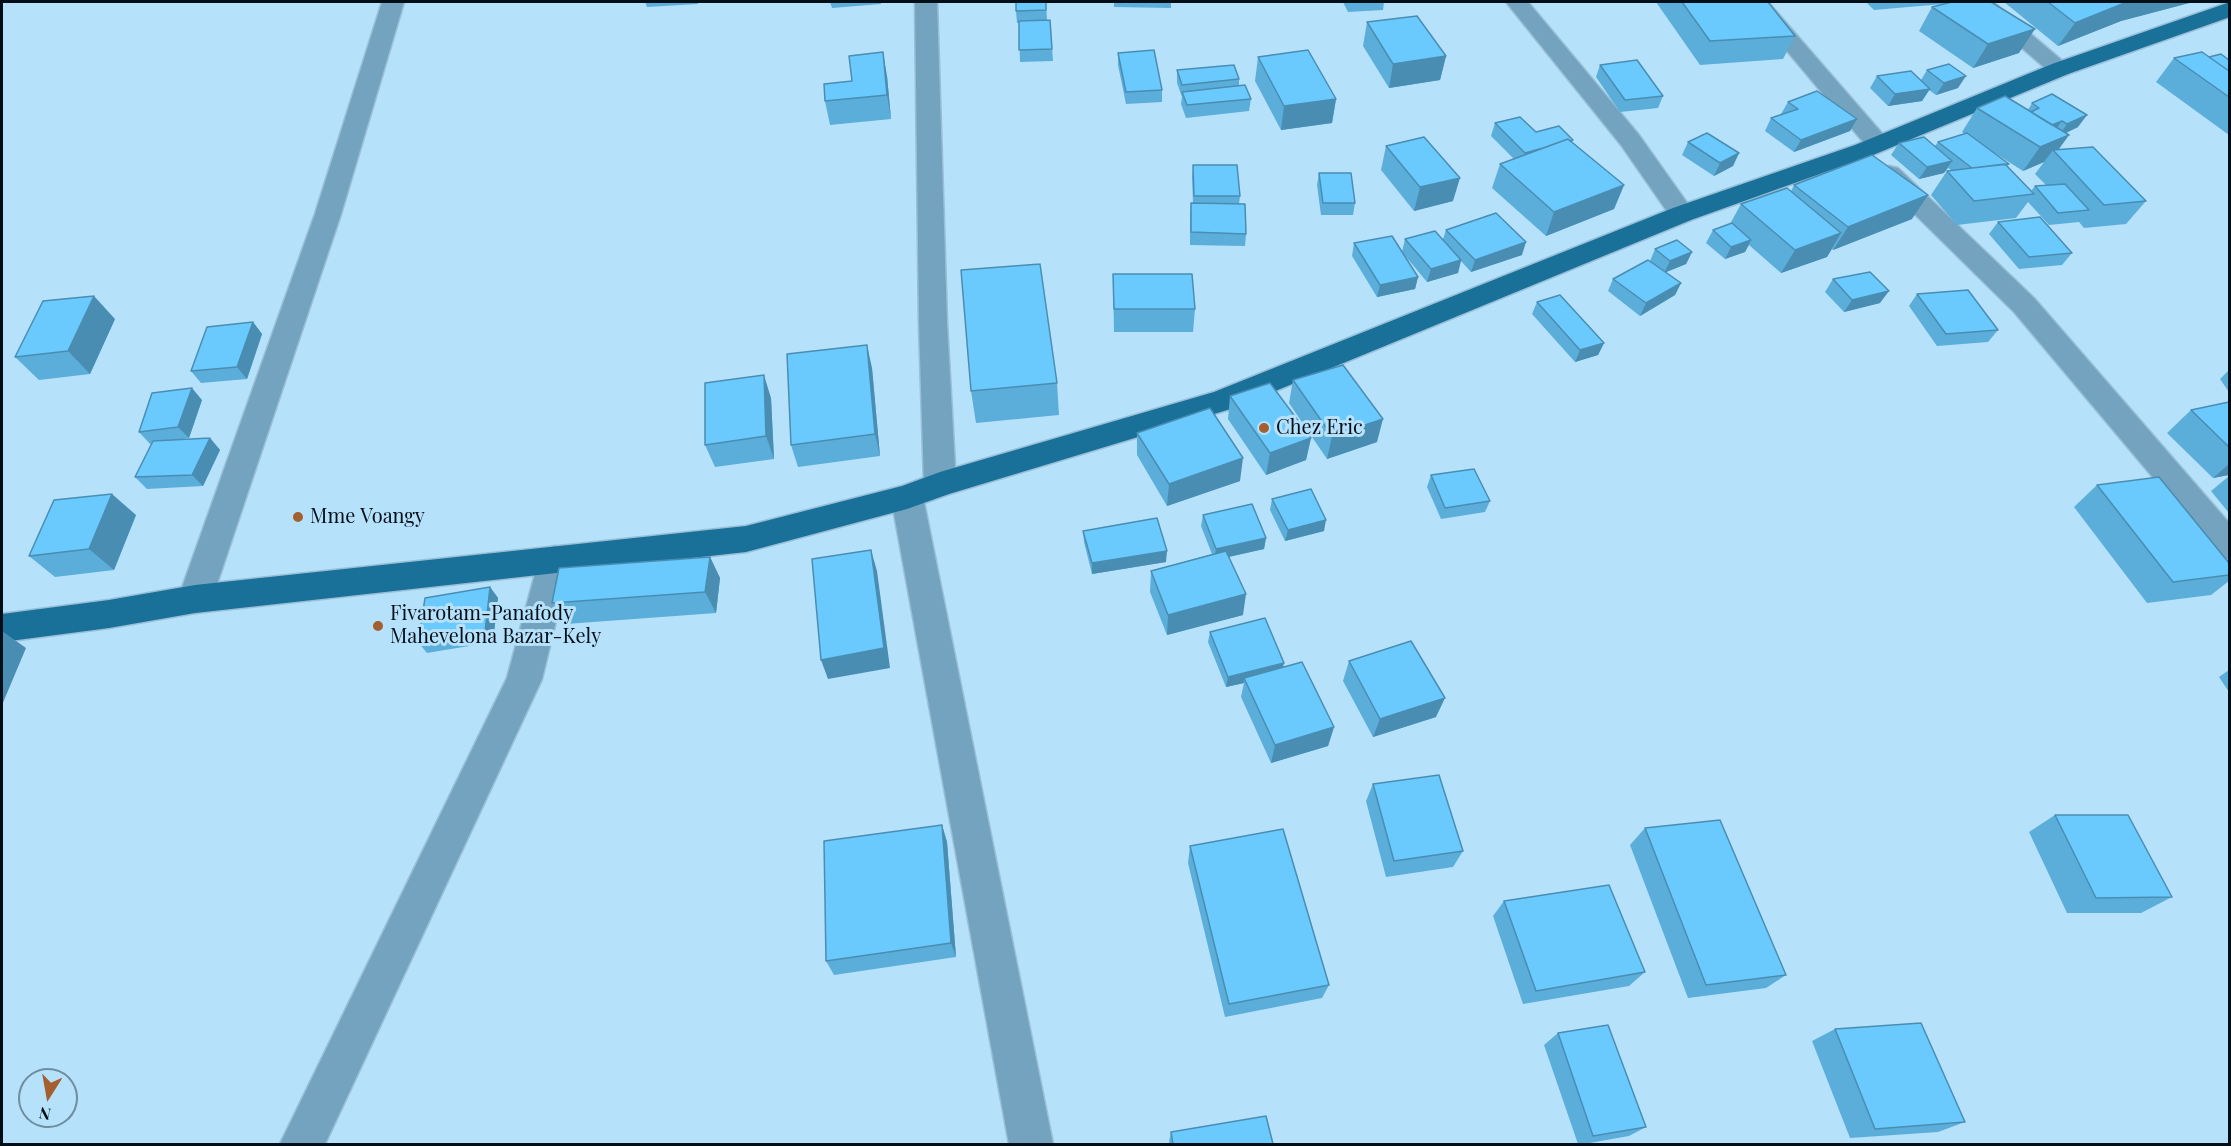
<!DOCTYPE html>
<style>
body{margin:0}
#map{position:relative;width:2231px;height:1146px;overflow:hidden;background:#b6e1fb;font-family:"Playfair Display",serif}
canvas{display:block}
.frame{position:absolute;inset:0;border:3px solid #000e18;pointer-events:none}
.north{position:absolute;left:18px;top:1068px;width:60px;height:60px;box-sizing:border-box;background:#b6e1fb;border:2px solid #6d8da0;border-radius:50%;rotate:191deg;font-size:16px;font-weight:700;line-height:24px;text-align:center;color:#000e18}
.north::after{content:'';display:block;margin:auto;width:21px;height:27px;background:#a35f2f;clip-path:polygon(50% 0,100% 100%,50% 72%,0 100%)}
</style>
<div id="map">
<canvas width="2231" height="1146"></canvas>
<div class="frame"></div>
<div class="north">N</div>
</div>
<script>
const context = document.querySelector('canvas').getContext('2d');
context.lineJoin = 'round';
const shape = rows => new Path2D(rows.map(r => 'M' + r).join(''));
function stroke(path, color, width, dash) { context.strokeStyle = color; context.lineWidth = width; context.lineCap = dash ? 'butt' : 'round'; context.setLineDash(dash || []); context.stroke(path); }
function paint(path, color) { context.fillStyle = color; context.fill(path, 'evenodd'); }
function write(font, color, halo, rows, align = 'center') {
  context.font = font + ' "Playfair Display",serif'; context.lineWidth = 6; context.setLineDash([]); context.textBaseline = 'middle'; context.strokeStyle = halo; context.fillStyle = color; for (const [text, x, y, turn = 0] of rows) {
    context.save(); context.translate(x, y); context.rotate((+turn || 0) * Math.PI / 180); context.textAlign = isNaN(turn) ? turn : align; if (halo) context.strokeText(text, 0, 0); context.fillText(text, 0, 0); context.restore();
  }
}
const minor = shape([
 [382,2,404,2,341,214,212,599,207,609,195,613,183,609,178,599,315,214,382,2],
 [915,2,937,2,947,323,956,484,951,493,940,496,929,493,924,484,919,323,915,2],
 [1506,2,1528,2,1639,135,1695,214,1691,220,1682,222,1673,220,1621,145,1506,2],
 [1746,2,1768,2,1887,139,1890,144,1887,149,1878,152,1869,149,1746,2],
 [1969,2,1993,2,2072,69,2068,74,2060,76,2052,74,1969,2],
 [1889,166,1898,168,2034,298,2230,524,2230,560,2219,556,2014,312,1880,180,1876,174,1880,168,1889,166],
 [907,485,918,488,923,497,1053,1144,1009,1144,891,497,896,488,907,485],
 [555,546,567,550,571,559,542,679,325,1144,280,1144,507,678,539,559,543,550,555,546]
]);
const major = shape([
 [2230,2,2230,17,2068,74,1873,155,1691,220,1234,408,949,494,907,509,746,552,195,613,109,628,2,642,2,614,109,600,195,585,746,526,902,486,940,472,1214,392,1673,208,1855,145,2052,64,2230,2]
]);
stroke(minor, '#99bfd7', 3);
stroke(major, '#99bfd7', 3);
paint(minor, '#73a3be');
paint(major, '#197098');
paint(shape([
 [645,2,698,2,698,4,647,7],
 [830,2,881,2,881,4,832,8],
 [1046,2,1047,20,1050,20,1053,61,1020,62,1019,23,1017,23,1016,11],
 [1114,2,1171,2,1171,8,1114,7],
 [1343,2,1384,2,1383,10,1348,12],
 [1656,2,1768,2,1795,36,1783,59,1700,65],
 [1866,2,1991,2,2019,53,1973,68,1919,31,1932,7,1943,4,1874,10],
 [2004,2,2193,2,2121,21,2058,46],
 [1367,22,1446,56,1440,80,1389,88,1363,46],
 [1118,53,1162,90,1162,102,1126,104,1118,65],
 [1258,57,1336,99,1332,123,1281,130,1255,81],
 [2209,57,2229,60,2229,135,2156,82,2174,58],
 [1600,65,1663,96,1658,108,1620,112,1596,77],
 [1177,70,1239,79,1239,86,1251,99,1249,111,1186,118,1181,104,1182,97,1177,83],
 [1927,70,1958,88,1936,95,1929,90,1922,101,1888,106,1870,88,1877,76,1921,80],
 [887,76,891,119,830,125,825,101,852,81],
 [1788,102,1857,119,1850,131,1794,152,1765,131,1771,118,1782,115,1781,114],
 [2032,103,2078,127,2065,133,2069,135,2058,150,2146,201,2126,224,2084,228,2079,222,2049,225,2028,202,2016,218,1957,225,1931,195,1947,171,1951,170,1948,168,1944,173,1919,179,1891,155,1899,143,1935,146,1938,142,1965,134,1962,132,1977,108,2028,110],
 [1990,150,2023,171,2044,162,2035,174,2046,185,2035,186,2031,191,2007,166,2009,164],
 [1495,123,1573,140,1572,142,1624,185,1614,209,1546,236,1492,188,1500,164,1514,159,1491,136],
 [1688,142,1739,153,1733,166,1714,176,1682,155],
 [1386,146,1453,201,1414,211,1381,170],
 [1193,165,1240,196,1239,204,1246,234,1245,246,1190,245,1190,215,1191,203,1193,203,1192,177],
 [1319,173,1355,203,1353,215,1321,215,1317,185],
 [1794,185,1912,219,1833,250,1832,249,1827,257,1781,273,1749,245,1745,252,1725,259,1706,243,1713,230,1730,224,1741,204,1791,191],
 [1998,222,2072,253,2062,265,2019,269,1989,234],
 [1446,230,1522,255,1471,272,1461,261,1458,273,1427,282,1402,252,1405,239,1443,239],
 [1354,243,1418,277,1415,289,1377,297,1352,256],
 [1655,249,1692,252,1686,264,1666,272,1681,283,1675,295,1640,316,1608,291,1613,279,1650,261],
 [1113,274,1195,309,1193,332,1114,332],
 [1833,279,1880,303,1844,312,1825,292],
 [1917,294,1998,330,1988,342,1937,346,1909,306],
 [1537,302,1604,343,1598,355,1575,362,1532,314],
 [115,319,90,374,39,380,15,357],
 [253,322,262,334,247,379,201,383,191,371],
 [872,368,880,456,798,467,791,445],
 [2229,370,2229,392,2220,379],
 [1293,380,1377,442,1327,459,1289,403],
 [1057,383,1059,415,976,423,971,391],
 [1230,396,1311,438,1306,460,1266,475,1228,419],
 [771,398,774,459,715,467,705,445],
 [202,400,189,438,177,440,210,438,220,450,203,486,147,489,135,477,152,443,150,444,139,432],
 [2229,402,2229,475,2213,478,2167,433,2191,410],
 [1137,433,1240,481,1167,506,1137,455],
 [1431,475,1490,501,1485,512,1441,519,1427,487],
 [2229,476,2229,513,2211,491],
 [2097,485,2229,563,2229,581,2211,595,2147,603,2074,507],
 [1272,499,1324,531,1285,541,1270,510],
 [136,515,114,570,55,577,29,556],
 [1203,515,1266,538,1264,549,1229,557,1243,615,1167,635,1150,592,1151,571,1212,554,1201,526],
 [1083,531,1166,562,1092,574,1084,542],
 [710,557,720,578,716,613,566,624,552,603],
 [490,587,498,598,493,642,427,653,418,642],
 [1210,632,1283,667,1334,727,1328,746,1271,763,1241,697,1244,683,1226,687,1208,642],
 [1349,661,1436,717,1373,737,1343,681],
 [2229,670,2229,692,2219,677],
 [1373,784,1463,851,1453,867,1386,877,1366,801],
 [2055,815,2172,897,2141,913,2067,913,2029,832],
 [942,825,947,842,956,957,834,975,826,961],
 [1645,828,1786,975,1766,988,1688,998,1630,845],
 [1190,846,1329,985,1322,998,1225,1017,1188,863],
 [1504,901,1645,972,1629,986,1523,1004,1493,916],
 [1835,1029,1965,1122,1938,1132,1850,1138,1812,1041],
 [1558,1033,1646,1127,1629,1136,1584,1144,1578,1144,1544,1045],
 [1171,1132,1273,1144,1170,1144,1169,1142]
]), '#5baeda');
paint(shape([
 [2127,2,2193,2,2121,21,2058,46,2075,23],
 [2035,29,2019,53,1973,68,1988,44],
 [883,52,887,76,891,119,887,95],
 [1446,56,1440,80,1389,88,1393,64],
 [1966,76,1958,88,1936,95,1944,83],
 [1930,89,1922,101,1888,106,1895,94],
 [1336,99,1332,123,1281,130,1284,106],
 [2087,115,2078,127,2058,137,2067,124],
 [1857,119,1850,131,1794,152,1801,140],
 [2062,121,2053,133,2048,127],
 [2069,135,2056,153,2053,150,2044,162,2023,171,2040,147],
 [1739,153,1733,166,1714,176,1720,163],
 [1952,161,1944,173,1919,179,1927,167],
 [1460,178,1453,201,1414,211,1420,187],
 [1624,185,1614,209,1546,236,1554,212],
 [1928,195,1912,219,1833,250,1848,227],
 [1841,233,1827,257,1781,273,1795,250],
 [1751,240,1745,252,1725,259,1731,247],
 [1526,242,1522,255,1471,272,1475,260],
 [1692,252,1686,264,1664,273,1670,261],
 [1461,260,1458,273,1427,282,1431,269],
 [1418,277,1415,289,1377,297,1380,285],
 [1681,283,1675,295,1640,316,1646,303],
 [1889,291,1880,303,1844,312,1852,300],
 [94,296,115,319,90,374,68,351],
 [253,322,262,334,247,379,237,367],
 [1604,343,1598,355,1575,362,1580,350],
 [867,345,872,368,880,456,875,434],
 [764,375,771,398,774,459,766,436],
 [192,388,202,400,189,438,178,427],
 [1383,419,1377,442,1327,459,1332,436],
 [210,438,220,450,203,486,192,475],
 [1311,438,1306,460,1266,475,1270,453],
 [1243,458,1240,481,1167,506,1169,484],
 [2229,464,2229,475,2213,478],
 [112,494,136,515,114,570,89,549],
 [1326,520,1324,531,1285,541,1288,530],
 [1266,538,1264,549,1214,560,1216,549],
 [871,550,877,571,890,668,828,679,821,660],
 [1167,551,1166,562,1092,574,1092,563],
 [710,557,720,578,716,613,705,592],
 [490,587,498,598,493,642,485,632],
 [1246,594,1243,615,1167,635,1168,615],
 [2,631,26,648,2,705],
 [1284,663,1282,673,1244,678,1244,683,1226,687,1228,677],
 [1445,698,1436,717,1373,737,1380,719],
 [1334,727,1328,746,1271,763,1275,745],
 [942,825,947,842,956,957,951,943]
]), '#4a8db2');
const building = shape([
 [1016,2,1046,2,1046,10,1016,11,1016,2],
 [1682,2,1768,2,1795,36,1710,41,1682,2],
 [1952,2,1991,2,2035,29,1988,44,1932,7,1952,2],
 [2048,2,2127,2,2075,23,2048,2],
 [1417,16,1446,56,1393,64,1367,22,1417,16],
 [1050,20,1052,49,1019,50,1019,21,1050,20],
 [1154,50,1162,90,1126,92,1118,53,1154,50],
 [1308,50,1336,99,1284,106,1258,57,1308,50],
 [883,52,887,95,825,101,824,84,852,81,849,56,883,52],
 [2202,52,2229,71,2229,97,2174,58,2202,52],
 [2221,54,2229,60,2229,71,2209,57,2221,54],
 [1637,60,1663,96,1625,100,1600,65,1637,60],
 [1949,64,1966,76,1944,83,1927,70,1949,64],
 [1234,65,1239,79,1182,85,1177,70,1234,65],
 [1911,71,1930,89,1895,94,1877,76,1911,71],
 [1245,85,1251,99,1187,105,1182,92,1245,85],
 [1817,91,1857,119,1801,140,1771,118,1798,109,1788,102,1817,91],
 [2052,94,2087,115,2067,124,2062,121,2052,125,2031,112,2039,108,2032,103,2052,94],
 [2005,96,2069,135,2040,147,1977,108,2005,96],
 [1520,117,1536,132,1559,126,1573,140,1570,141,1568,139,1543,148,1525,153,1495,123,1520,117],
 [1707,133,1739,153,1720,163,1688,142,1707,133],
 [1967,133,2009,164,1972,168,1938,142,1967,133],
 [1424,137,1460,178,1420,187,1386,146,1424,137],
 [1924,137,1952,161,1927,167,1899,143,1924,137],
 [1568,139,1624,185,1554,212,1500,164,1568,139],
 [2093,147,2146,201,2104,205,2053,150,2093,147],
 [1872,155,1928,195,1848,227,1794,185,1872,155],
 [2005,164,2034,194,1974,201,1947,171,2005,164],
 [1193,165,1237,165,1240,196,1194,196,1193,165],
 [1319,173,1351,173,1355,203,1323,203,1319,173],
 [2065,184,2089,210,2058,213,2035,186,2065,184],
 [1787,188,1841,233,1795,250,1741,204,1787,188],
 [1191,203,1245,204,1246,234,1191,232,1191,203],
 [1496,213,1526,242,1475,260,1446,230,1496,213],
 [2040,217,2072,253,2029,257,1998,222,2040,217],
 [1732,223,1751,240,1731,247,1713,230,1732,223],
 [1435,231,1461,260,1431,269,1405,239,1435,231],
 [1392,236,1418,277,1380,285,1354,243,1392,236],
 [1677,240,1692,252,1670,261,1655,249,1677,240],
 [1648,260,1681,283,1646,303,1613,279,1648,260],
 [1040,264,1057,383,971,391,961,270,1040,264],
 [1870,272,1889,291,1852,300,1833,279,1870,272],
 [1113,274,1192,274,1195,309,1114,309,1113,274],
 [1968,290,1998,330,1946,334,1917,294,1968,290],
 [1560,295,1604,343,1580,350,1537,302,1560,295],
 [94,296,68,351,15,357,43,301,94,296],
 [253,322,237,367,191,371,207,327,253,322],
 [867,345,875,434,791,445,787,354,867,345],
 [1343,365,1383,419,1332,436,1293,380,1343,365],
 [764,375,766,436,705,445,705,383,764,375],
 [1270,383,1311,438,1270,453,1230,396,1270,383],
 [192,388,178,427,139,432,152,393,192,388],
 [2229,402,2229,447,2191,410,2229,402],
 [1210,408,1243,458,1169,484,1137,433,1210,408],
 [210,438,192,475,135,477,153,441,210,438],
 [1474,469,1490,501,1445,508,1431,475,1474,469],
 [2159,477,2229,563,2229,575,2173,582,2097,485,2159,477],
 [1311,489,1326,520,1288,530,1272,499,1311,489],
 [112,494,89,549,29,556,54,500,112,494],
 [1252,504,1266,538,1216,549,1203,515,1252,504],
 [1157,518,1167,551,1092,563,1083,531,1157,518],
 [871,550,884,648,821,660,812,559,871,550],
 [1226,551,1246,594,1168,615,1151,571,1226,551],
 [710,557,705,592,552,603,559,568,710,557],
 [490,587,485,632,418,642,425,598,490,587],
 [1265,618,1284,663,1228,677,1210,632,1265,618],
 [1411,641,1445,698,1380,719,1349,661,1411,641],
 [1302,662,1334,727,1275,745,1244,678,1302,662],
 [1439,775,1463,851,1394,861,1373,784,1439,775],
 [2055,815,2128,815,2172,897,2096,898,2055,815],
 [1720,820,1786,975,1706,985,1645,828,1720,820],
 [942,825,951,943,826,961,824,841,942,825],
 [1283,829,1329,985,1229,1004,1190,846,1283,829],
 [1609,885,1645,972,1536,991,1504,901,1609,885],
 [1921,1023,1965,1122,1875,1129,1835,1029,1921,1023],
 [1608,1025,1646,1127,1593,1136,1558,1033,1608,1025],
 [1266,1116,1273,1144,1173,1144,1171,1132,1266,1116]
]);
paint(building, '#6acafe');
stroke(building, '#4a8db2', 1.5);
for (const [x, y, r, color] of [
 [1264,428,6,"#a35f2f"],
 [298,517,6,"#a35f2f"],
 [378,626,6,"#a35f2f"]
]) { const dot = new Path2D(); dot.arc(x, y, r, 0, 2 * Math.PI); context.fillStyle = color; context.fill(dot); stroke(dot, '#b6e1fb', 2); }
write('20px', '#000e18', '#b6e1fb', [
 ["Chez Eric",1276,428],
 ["Mme Voangy",310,517],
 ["Fivarotam-Panafody",390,614],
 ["Mahevelona Bazar-Kely",390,637]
], 'left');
</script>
